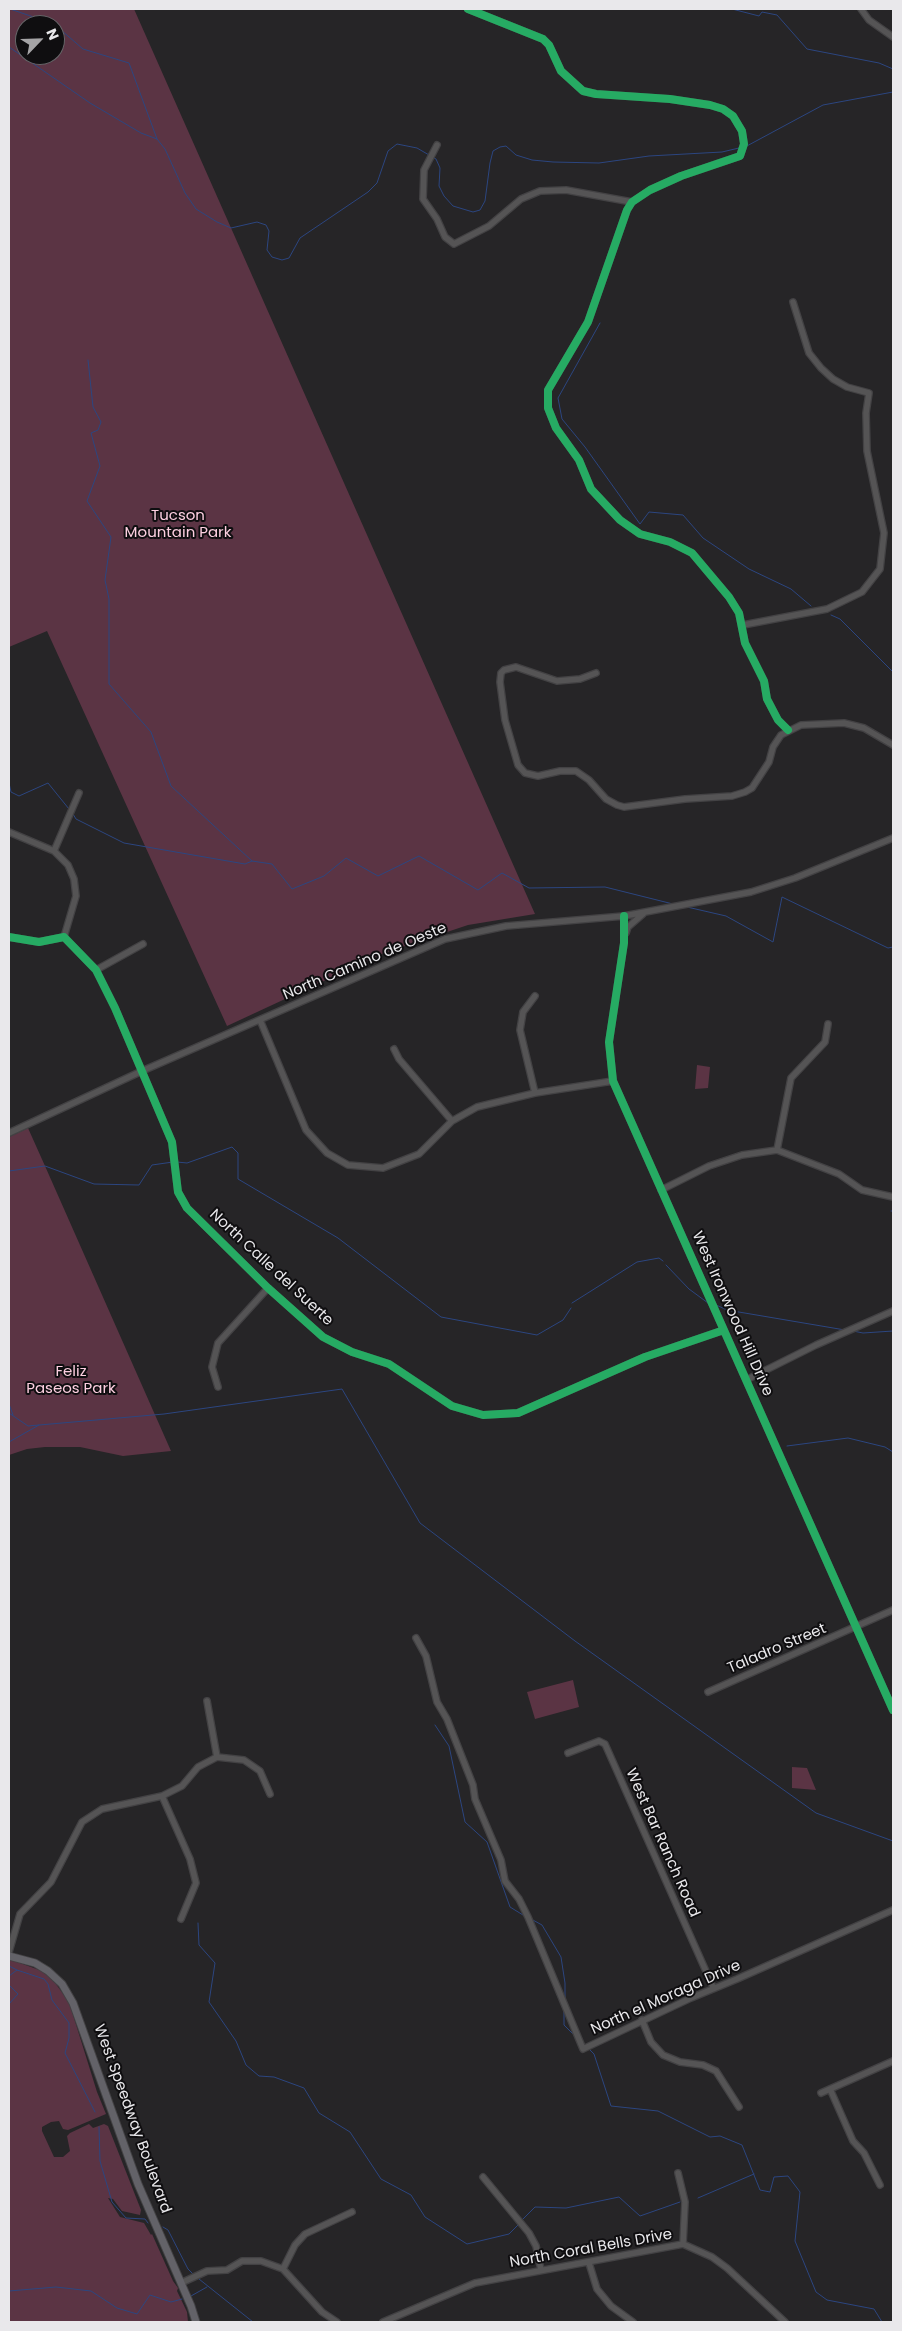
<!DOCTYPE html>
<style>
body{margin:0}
#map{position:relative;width:902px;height:2331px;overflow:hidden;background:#262527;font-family:Poppins,sans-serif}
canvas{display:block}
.frame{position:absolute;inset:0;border:10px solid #e9e8eb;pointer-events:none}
.north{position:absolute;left:15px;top:15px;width:50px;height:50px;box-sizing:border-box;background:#0f0e10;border:1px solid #666568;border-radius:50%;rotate:66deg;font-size:14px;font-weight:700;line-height:20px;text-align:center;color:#e9e8eb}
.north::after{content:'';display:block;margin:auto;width:18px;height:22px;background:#a5a4a6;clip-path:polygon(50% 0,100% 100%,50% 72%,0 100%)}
</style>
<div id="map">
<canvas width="902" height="2331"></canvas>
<div class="frame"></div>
<div class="north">N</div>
</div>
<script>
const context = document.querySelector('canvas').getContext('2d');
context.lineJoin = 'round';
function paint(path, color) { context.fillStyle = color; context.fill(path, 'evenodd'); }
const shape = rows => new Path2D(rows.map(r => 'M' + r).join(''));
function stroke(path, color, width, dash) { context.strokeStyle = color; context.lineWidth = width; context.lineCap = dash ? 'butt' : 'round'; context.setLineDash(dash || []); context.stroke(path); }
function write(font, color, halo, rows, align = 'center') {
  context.font = font + ' Poppins,sans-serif'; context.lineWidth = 4; context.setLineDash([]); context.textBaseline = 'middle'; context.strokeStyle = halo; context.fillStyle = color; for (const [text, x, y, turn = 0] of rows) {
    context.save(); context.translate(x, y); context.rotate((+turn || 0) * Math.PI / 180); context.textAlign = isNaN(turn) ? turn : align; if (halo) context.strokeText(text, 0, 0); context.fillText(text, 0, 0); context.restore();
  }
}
paint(shape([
 [9,9,134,9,535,914,468,925,384,953,227,1026,47,631,9,647],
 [25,25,55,25,55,55,25,55],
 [697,1065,710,1067,708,1088,695,1089],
 [28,1128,45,1166,171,1451,123,1456,80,1447,45,1447,27,1449,9,1455,9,1137],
 [573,1680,579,1707,535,1719,527,1692],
 [792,1767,807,1768,816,1790,792,1788],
 [9,1959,42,1971,53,1980,69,2002,97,2092,106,2114,68,2130,63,2129,59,2121,51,2122,42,2127,42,2131,54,2157,63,2157,70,2151,67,2136,70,2133,89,2124,93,2128,104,2124,108,2126,141,2210,140,2215,122,2211,113,2199,108,2198,120,2217,144,2223,151,2235,152,2234,173,2281,178,2288,177,2291,187,2312,188,2322,9,2322]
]), '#5b3444');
stroke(shape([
 [10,9,54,24,83,49,129,63,157,139],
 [732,9,759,16,762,12,777,15,807,49,879,63,893,69],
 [9,47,90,103,141,133,157,139,165,149,185,193,196,209,217,222,231,228,257,222,266,225,269,231,267,250,272,257,282,260,289,258,300,238,368,192,377,183,388,151,397,144,417,148,429,155],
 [745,147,823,105,893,92],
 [432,157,436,159,440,168,439,186,444,196,453,206,473,212,480,210,485,201,490,163,493,151,500,147,506,146,516,155,532,160,553,162,599,163,649,156,722,152,739,148],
 [600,323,558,398,562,419,585,447,640,524,649,512,683,515,703,538,749,569,791,589,811,606],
 [88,360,93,407,101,422,98,430,91,433,100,466,87,501,111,537,105,580,109,599,109,684,151,732,171,786,252,861],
 [831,615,840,619,893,672],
 [9,783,11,792,19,796,48,783,69,809],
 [73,814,76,819,124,843,245,864,252,861,272,864,292,889,324,876,346,858,378,876,419,856,478,890,502,873,529,888,605,887,673,904],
 [687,907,726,916,773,942,782,897,888,948,893,947],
 [177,1162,187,1163,232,1147,238,1153,238,1179,338,1238,441,1317,537,1335,563,1320,571,1308],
 [9,1171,45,1166,94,1184,139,1185,152,1165,173,1162],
 [891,1211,893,1211],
 [666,1265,689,1289,708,1303],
 [572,1303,637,1262,659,1258,663,1261],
 [714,1304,727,1310,845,1330],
 [853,1331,863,1333,893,1331],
 [9,1404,13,1415],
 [9,1413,28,1426,164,1414,342,1389,420,1523,575,1641,816,1813,893,1841],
 [9,1442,39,1425],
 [787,1446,848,1438,885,1447,893,1452],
 [435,1725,449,1746,465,1822,487,1842,510,1907,523,1915],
 [531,1919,542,1925,561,1957,565,1983,565,1998],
 [198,1923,199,1945,215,1963,209,2002,236,2041,246,2065,259,2076,274,2077,304,2088,319,2113,350,2132,381,2179,411,2195,425,2217,467,2244,509,2234,519,2224],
 [9,1966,17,1970],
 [9,1976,17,1970,44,1979,48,1984,52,2000,69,2023,69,2038,65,2053,95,2112],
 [9,1985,18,1994,9,2004],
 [564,2010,564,2025,575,2036],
 [589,2049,594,2054,611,2106,658,2111,710,2137,720,2136,742,2145,760,2190,770,2192,774,2177,788,2176,800,2192,795,2241,816,2292,827,2300,874,2309,882,2322],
 [99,2127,100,2161,112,2202,126,2218,145,2219,148,2223],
 [698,2198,754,2174],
 [521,2221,535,2207,566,2208,619,2197,640,2216,680,2202],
 [163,2227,168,2230,188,2269,193,2274],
 [199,2279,253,2322],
 [9,2291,56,2287,91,2291,117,2308,137,2314,150,2295,171,2302,182,2299],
 [191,2296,207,2287]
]), '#2c4680', 1);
const minor = shape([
 [468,9,543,39,549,45,561,71,583,91,596,94,670,99,710,105,723,109,733,116,742,131,744,144,740,156,681,176,650,190,632,202,627,210,588,322,548,390,548,408,556,428,579,460,591,489,620,520,640,534,670,542,692,553,729,597,739,613,745,643,764,681,767,699,778,720,788,730],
 [861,9,869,20,893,37],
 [437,145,424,170,423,199,437,219,445,237,454,244,489,226,521,199,540,191,566,190,632,202],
 [743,625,827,609,862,592,880,569,884,533,867,451,866,413,869,393,847,387,833,379,821,368,809,353,793,302],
 [596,673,580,679,557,681,516,667,504,670,501,673,500,682,505,720,518,765,525,773,538,776,560,771,576,771,589,780,606,799,617,805,624,807,685,799,732,796,745,792,752,788,769,762,773,747,781,735,801,725,844,723,864,728,893,745],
 [9,832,54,851],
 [624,916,624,943,609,1042,613,1081,893,1710],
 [626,933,628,927,643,914],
 [9,937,39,942,64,937,96,970,115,1008,172,1142,178,1192,187,1208,268,1288,323,1337,352,1352,389,1364,452,1406,483,1415,518,1413,645,1357,724,1330],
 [64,937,76,896,74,879,68,865,54,851,79,793],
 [96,970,143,944],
 [535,996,523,1012,520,1030,535,1093],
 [260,1020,306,1130,327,1153,348,1165,383,1168,419,1154,452,1121,477,1107,535,1093,613,1081],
 [394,1049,399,1059,452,1121],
 [9,1133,142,1071,445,939,506,926,624,916,751,892,795,878,893,838],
 [777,1150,791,1078,825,1042,828,1024],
 [661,1190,709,1166,742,1155,777,1150,839,1174,862,1190,893,1197],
 [746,1380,816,1345,893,1311],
 [218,1387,212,1367,218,1343,268,1288],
 [416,1638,426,1656,437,1702,447,1719,473,1785,475,1799,501,1860,505,1881,519,1899,528,1917,583,2049,691,1998,737,1979,893,1910],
 [708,1692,893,1610],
 [207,1701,217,1757],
 [568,1753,599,1741,605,1744,713,1987],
 [162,1796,190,1859,196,1883,181,1919],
 [9,1952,20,1914,51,1882,82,1822,102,1809,162,1796,182,1786,198,1767,217,1757,244,1760,260,1771,270,1794],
 [642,2020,651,2042,663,2055,680,2062,703,2065,716,2071,739,2107],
 [830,2089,853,2141,864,2153,880,2185],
 [821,2093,893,2061],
 [678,2173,685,2202,683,2244],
 [483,2177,529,2233,536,2246,541,2270],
 [589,2263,597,2289,611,2306,633,2322],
 [283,2269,295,2245,305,2234,352,2212],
 [181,2283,207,2271,227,2270,242,2261,261,2261,283,2269,322,2312,337,2322],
 [383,2322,475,2283,683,2244,712,2257,727,2268,785,2322]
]);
const major = shape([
 [9,1956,35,1963,48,1971,62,1984,73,2003,138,2184,191,2306,196,2322]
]);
stroke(minor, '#434244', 8);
stroke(major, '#434244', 9);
stroke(minor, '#555455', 5.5);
stroke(major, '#636268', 7);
stroke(shape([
 [468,9,543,39,549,45,561,71,583,91,596,94,670,99,710,105,723,109,733,116,742,131,744,144,740,156,681,176,650,190,632,202,627,210,588,322,548,390,548,408,556,428,579,460,591,489,620,520,640,534,670,542,692,553,729,597,739,613,745,643,764,681,767,699,778,720,788,730],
 [624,916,624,943,609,1042,613,1081,893,1710],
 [9,937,39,942,64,937,96,970,115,1008,172,1142,178,1192,187,1208,268,1288,323,1337,352,1352,389,1364,452,1406,483,1415,518,1413,645,1357,724,1330]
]), '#26ab63', 8);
write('15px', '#fdcfe0', '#0f0e10', [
 ["Tucson",178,516],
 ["Mountain Park",178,533],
 ["Feliz",71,1372],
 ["Paseos Park",71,1389]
]);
write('15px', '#e9e8eb', '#0f0e10', [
 ["North Camino de Oeste",365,962,-23],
 ["North Calle del Suerte",271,1268,43],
 ["West Ironwood Hill Drive",732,1314,66],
 ["Taladro Street",777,1649,-23],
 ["West Bar Ranch Road",662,1843,66],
 ["North el Moraga Drive",666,1998,-24],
 ["West Speedway Boulevard",132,2119,70],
 ["North Coral Bells Drive",591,2249,-10]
]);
</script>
